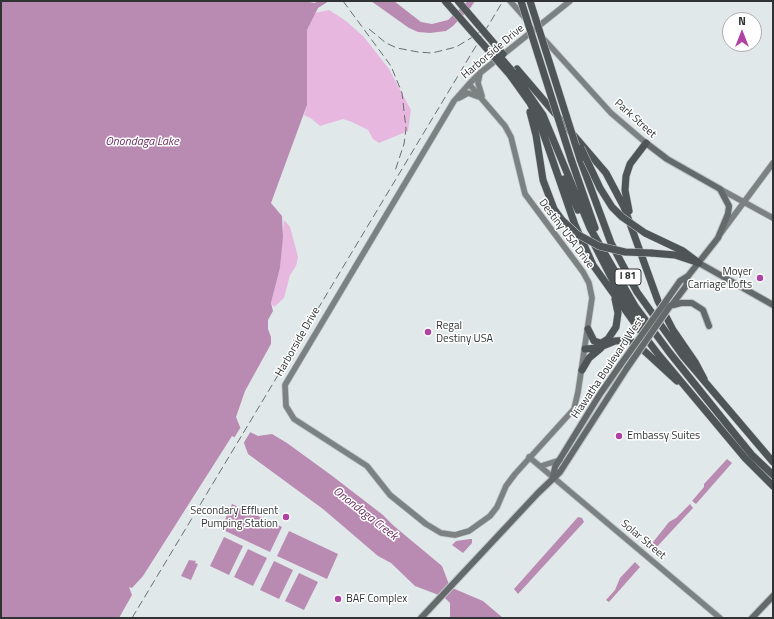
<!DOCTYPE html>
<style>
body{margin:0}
#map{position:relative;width:774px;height:619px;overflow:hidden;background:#e0e8e9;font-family:"Titillium Web",sans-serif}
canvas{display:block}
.frame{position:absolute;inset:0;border:2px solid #303333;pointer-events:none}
.north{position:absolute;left:722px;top:12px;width:40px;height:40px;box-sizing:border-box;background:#fff;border:1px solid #acadad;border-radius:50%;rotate:0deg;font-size:11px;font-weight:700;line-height:16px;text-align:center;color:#303333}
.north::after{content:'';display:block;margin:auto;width:14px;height:18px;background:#af43a4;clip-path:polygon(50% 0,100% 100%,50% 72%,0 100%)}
</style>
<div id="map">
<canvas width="774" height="619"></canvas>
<div class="frame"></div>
<div class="north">N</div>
</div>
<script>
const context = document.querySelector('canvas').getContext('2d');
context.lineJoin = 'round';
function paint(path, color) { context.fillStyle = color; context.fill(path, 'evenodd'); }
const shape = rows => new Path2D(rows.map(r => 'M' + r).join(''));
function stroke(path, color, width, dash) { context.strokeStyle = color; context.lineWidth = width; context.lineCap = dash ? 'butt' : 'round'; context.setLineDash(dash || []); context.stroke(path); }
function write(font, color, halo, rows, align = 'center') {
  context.font = font + ' "Titillium Web",sans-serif'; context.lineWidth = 3; context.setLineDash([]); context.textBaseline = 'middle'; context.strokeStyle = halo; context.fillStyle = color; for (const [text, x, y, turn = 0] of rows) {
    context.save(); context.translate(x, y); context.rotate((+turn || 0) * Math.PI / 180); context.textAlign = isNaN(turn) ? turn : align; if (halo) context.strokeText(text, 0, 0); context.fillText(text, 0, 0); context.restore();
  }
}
paint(shape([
 [329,10,346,21,364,37,389,69,411,110,408,131,379,143,373,139,368,130,352,122,343,119,320,126,312,119,304,115,307,105,307,30,315,13],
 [284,220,290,227,298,257,296,266,290,275,284,298,274,307,271,303,280,268]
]), '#e7b7df');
paint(shape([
 [1,1,304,1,315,3,317,1,329,1,318,8,307,30,307,105,271,203,282,216,283,237,280,268,271,303,273,311,268,320,268,329,271,337,271,344,245,391,236,417,240,427,258,436,272,434,287,443,331,475,383,515,394,526,442,566,450,587,483,601,503,618,450,618,450,603,444,597,415,586,391,563,378,556,323,509,248,454,244,443,232,436,143,576,132,588,129,587,132,595,119,618,1,618],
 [371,1,394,1,421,22,432,24,448,20,468,1,475,1,471,7,453,26,446,31,430,33,418,32,409,28],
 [727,459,732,463,696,504,692,501,704,487,704,484],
 [232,504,282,527,270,552,221,529],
 [690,504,693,508,654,550,650,546,669,522,676,518],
 [578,517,582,518,584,522,518,594,514,589],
 [289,531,338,554,327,579,277,556],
 [224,537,243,546,229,575,210,566],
 [470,539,472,539,472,543,463,553,452,545,456,541],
 [248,549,267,558,253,586,234,577],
 [189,560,196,561,195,563,198,564,191,580,181,576],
 [274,561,293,570,279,599,260,590],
 [635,562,640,567,609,602,606,600,615,590,620,578],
 [299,573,318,582,304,610,285,601]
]), '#ba8bb2');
paint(shape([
 [242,425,251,431,243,444,234,438]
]), '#e0e8e9');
const secondary = shape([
 [510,1,526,19],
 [542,37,611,113,646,143],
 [480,73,478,83,482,96],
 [469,84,505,126,511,137,525,194,583,272,589,283,592,298,578,392,574,409,515,474,506,486,497,507,490,516,469,531,455,535,441,533,426,524,390,495,367,466,294,419,286,406,285,385,454,101,462,92,469,84,480,73,570,1],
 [459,98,468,93,479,97],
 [720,189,773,218],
 [721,233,773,163],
 [529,457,720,618],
 [541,466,560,460]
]);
const primary = shape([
 [646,143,667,159,720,189,729,206,728,214,718,238,688,276,680,281,666,301],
 [699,263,773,305],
 [670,306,681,303,692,303,703,310,709,326],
 [671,306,686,286,688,276],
 [553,477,555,467,600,394,621,364],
 [421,618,538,493,560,472,627,368],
 [752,618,773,596]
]);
const highway = shape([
 [517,69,606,173,624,207,658,301,673,330,695,362,704,379],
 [513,72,543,115,590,228,635,306,669,352,738,438,752,455,773,475],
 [510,75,530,103,539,121,575,225,593,265,636,325,658,354,745,458,773,486],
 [530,112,536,135,543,180,554,209],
 [571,159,595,228],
 [580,159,611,243,637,292,683,356,773,462],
 [564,179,578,210],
 [629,211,625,190,626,176,630,164,646,143],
 [645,233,683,251,699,263],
 [592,240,613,281,649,335],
 [651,253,675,255,699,263],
 [588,329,594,341,601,343],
 [600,344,608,339,616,327,618,313,615,299],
 [585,349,598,348,615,341,629,340,640,347,677,381],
 [582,370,589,358,601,348]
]);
stroke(secondary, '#bdc4c5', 7);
stroke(primary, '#bdc4c5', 8);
stroke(highway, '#bdc4c5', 8);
stroke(secondary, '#7c8182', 5.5);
stroke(primary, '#64696a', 6);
stroke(highway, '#4f5556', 7);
stroke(shape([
 [343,1,391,66,402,93,406,129,404,144,395,171],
 [369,29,386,43,397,48,418,52,432,53,456,47,476,35,484,28],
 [132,618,503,1]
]), '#696e6e', 1, [8, 4]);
const primaryBridge = shape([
 [621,364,666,301],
 [627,368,670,306]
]);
const highwayBridge = shape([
 [445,1,510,75],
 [458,1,503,54],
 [521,1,571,159],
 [530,1,580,159],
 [495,51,513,72],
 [581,148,600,188,612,207,622,217,645,233],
 [554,209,562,220,577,234,599,246,625,252,651,253]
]);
stroke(primaryBridge, '#bdc4c5', 8, []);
stroke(highwayBridge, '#bdc4c5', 8, []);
stroke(primaryBridge, '#64696a', 6);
stroke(highwayBridge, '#4f5556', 7);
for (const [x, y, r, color] of [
 [760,278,4,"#af43a4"],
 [428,332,4,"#af43a4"],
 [619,436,4,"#af43a4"],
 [286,517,4,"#af43a4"],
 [338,599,4,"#af43a4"]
]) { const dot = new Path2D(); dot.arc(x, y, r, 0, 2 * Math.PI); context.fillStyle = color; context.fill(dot); stroke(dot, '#fff', 1.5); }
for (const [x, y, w] of [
 [628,277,26]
]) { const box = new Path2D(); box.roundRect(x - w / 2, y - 8, w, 16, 3); context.fillStyle = '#fff'; context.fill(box); stroke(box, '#303333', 1); }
write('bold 10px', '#303333', null, [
 ["I 81",628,277]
]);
write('11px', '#303333', '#fff', [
 ["Harborside Drive",493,52,-40],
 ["Park Street",635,119,42],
 ["Destiny USA Drive",566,234,53],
 ["Harborside Drive",298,342,-60],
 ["Hiawatha Boulevard West",608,368,-56],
 ["Solar Street",643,540,40]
]);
write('11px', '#303333', '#fff', [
 ["Moyer",752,272,"right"],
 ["Carriage Lofts",752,285,"right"],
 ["Regal",436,326],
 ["Destiny USA",436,339],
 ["Embassy Suites",627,436],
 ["Secondary Effluent",278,511,"right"],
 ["Pumping Station",278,524,"right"],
 ["BAF Complex",346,599]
], 'left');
write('italic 12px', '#672d60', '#fff', [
 ["Onondaga Lake",142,142],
 ["Onondaga Creek",365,514,38]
]);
</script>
